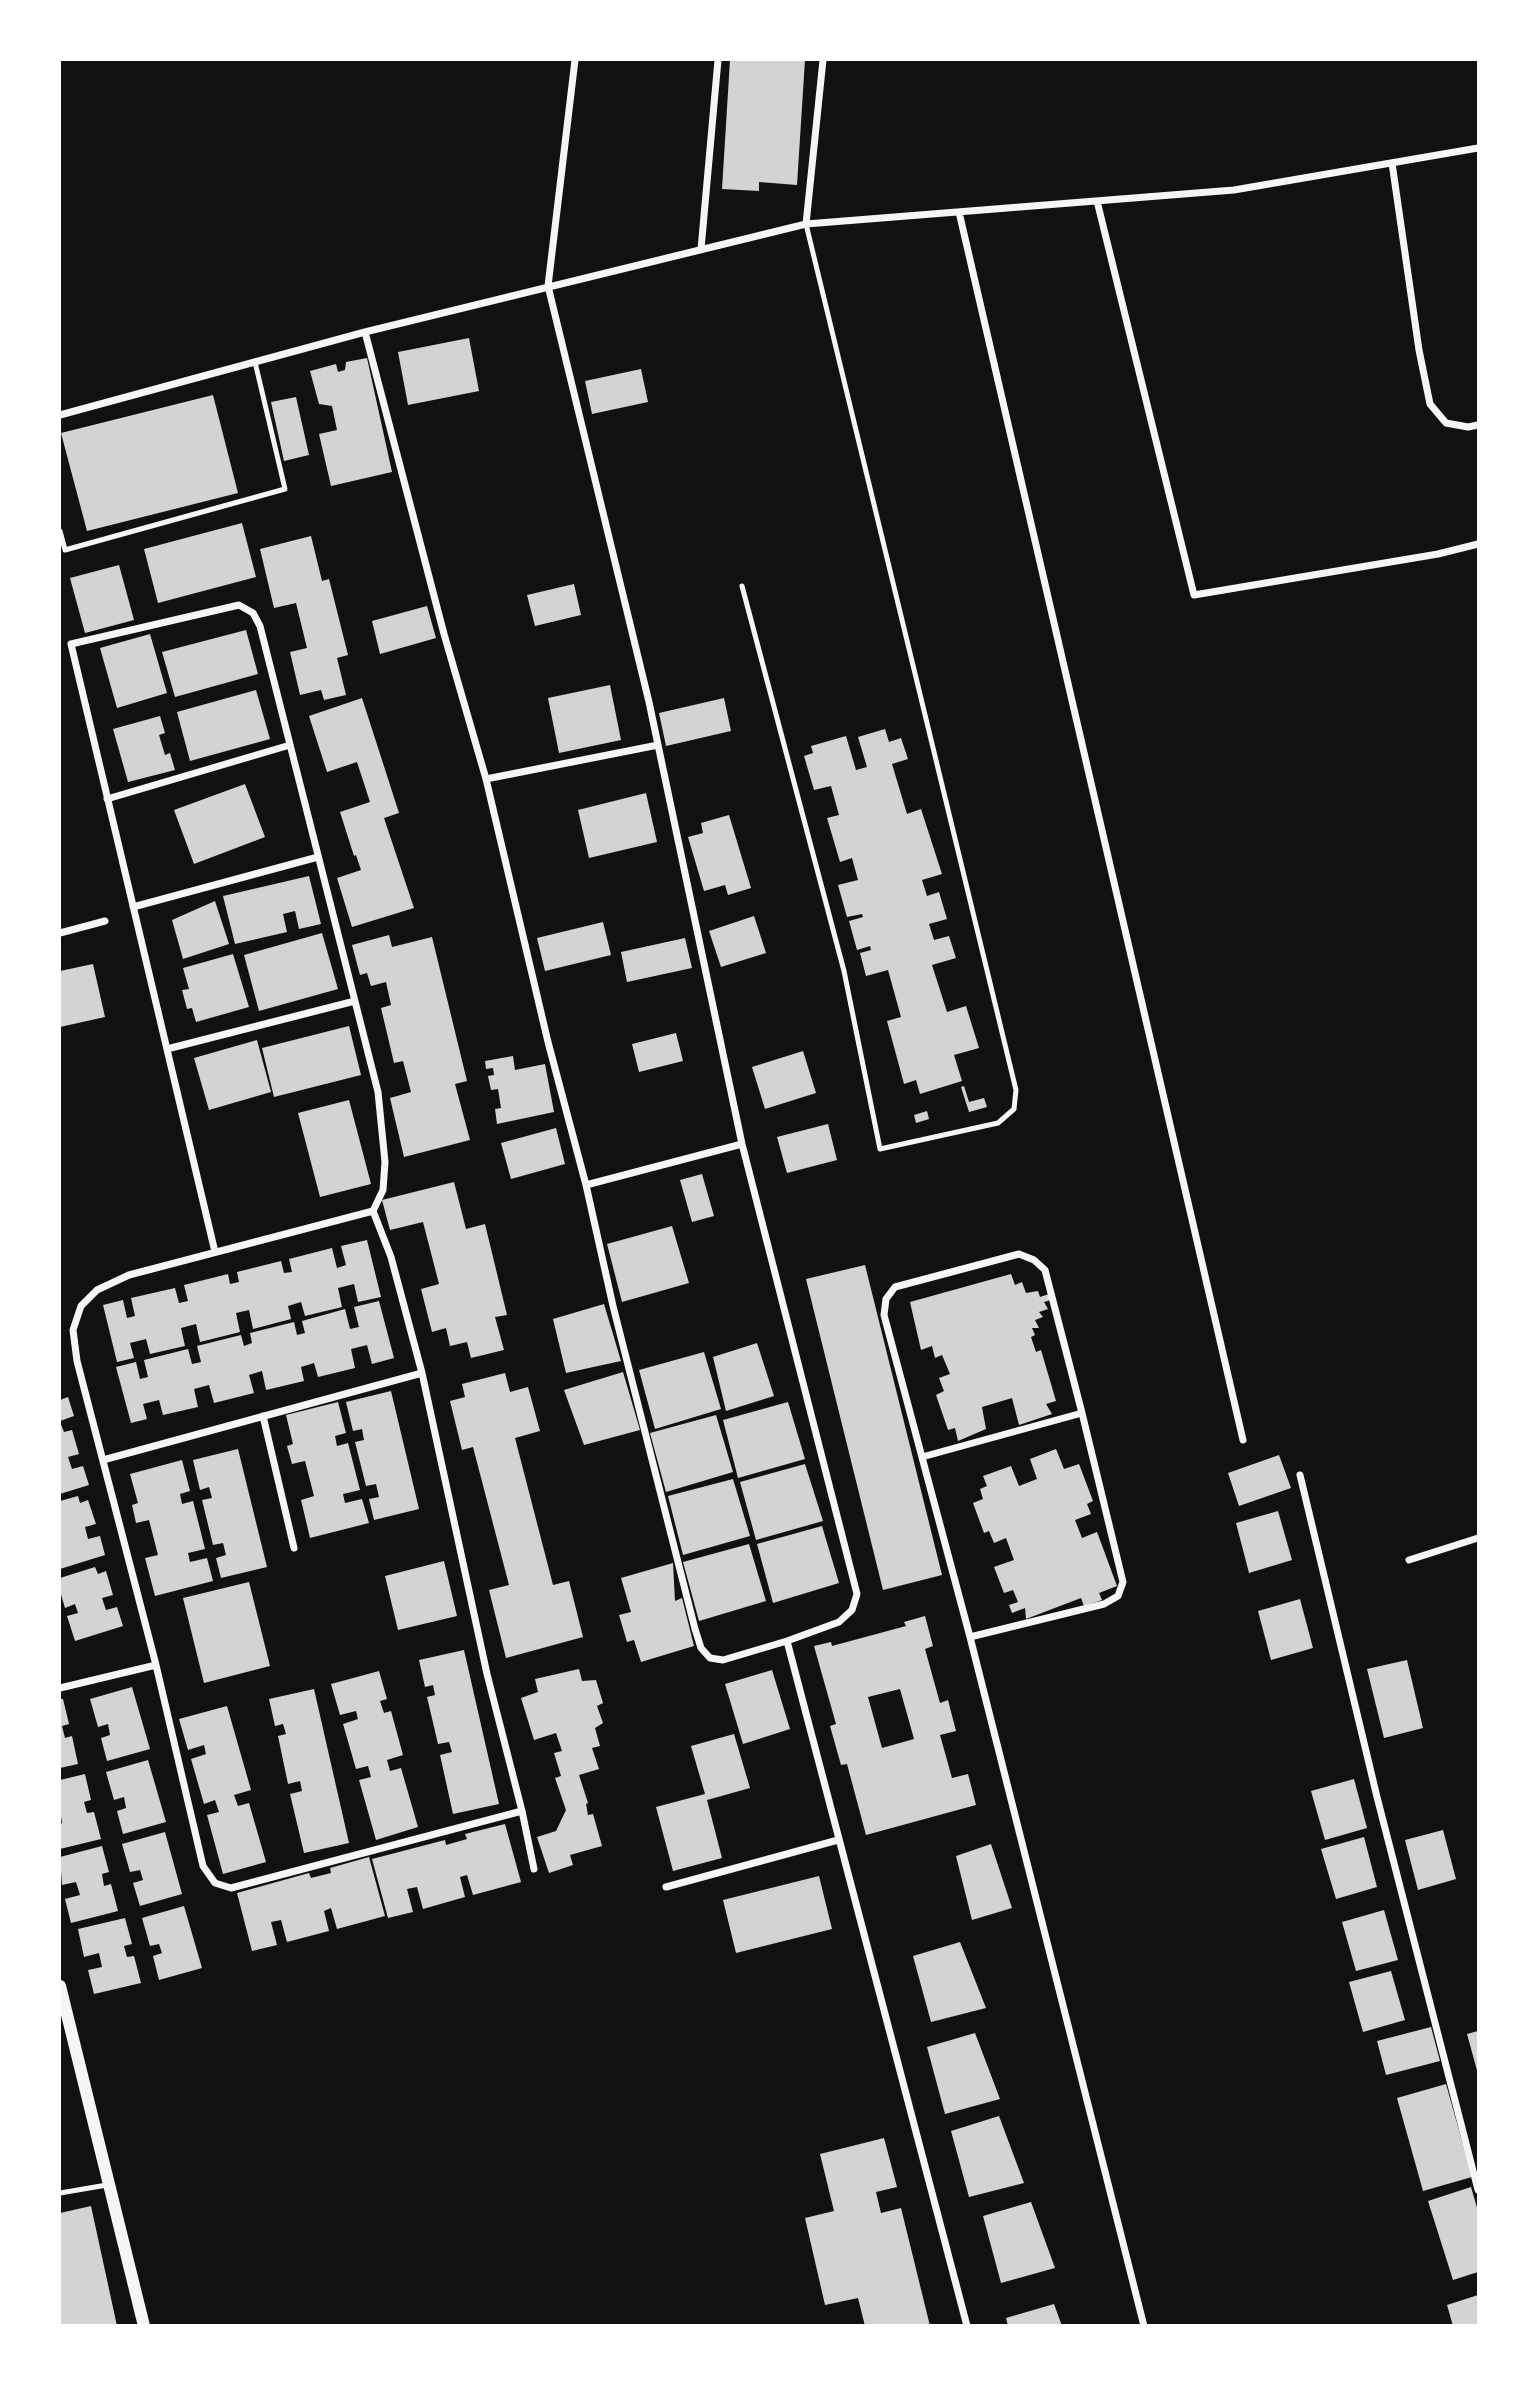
<!DOCTYPE html>
<style>
body{margin:0}
#map{position:relative;width:1538px;height:2385px;overflow:hidden;background:#111;font-family:Helvetica,sans-serif}
canvas{display:block}
.frame{position:absolute;inset:0;border:61px solid #fff;pointer-events:none}
</style>
<div id="map">
<canvas width="1538" height="2385"></canvas>
<div class="frame"></div>
</div>
<script>
const context = document.querySelector('canvas').getContext('2d');
context.lineJoin = 'round';
function paint(path, color) { context.fillStyle = color; context.fill(path, 'evenodd'); }
const shape = rows => new Path2D(rows.map(r => 'M' + r).join(''));
function stroke(path, color, width, dash) { context.strokeStyle = color; context.lineWidth = width; context.lineCap = dash ? 'butt' : 'round'; context.setLineDash(dash || []); context.stroke(path); }
paint(shape([
 [730,60,805,60,797,185,759,182,759,191,722,189],
 [469,338,479,391,408,405,398,352],
 [367,358,392,472,331,486,319,434,337,430,332,406,319,404,310,371,336,364,338,372,345,370,346,362],
 [641,369,648,402,592,414,585,381],
 [213,395,238,493,87,531,61,433],
 [296,397,309,455,284,461,271,402],
 [242,523,256,577,158,603,144,549],
 [311,536,322,581,329,579,348,655,337,658,346,695,324,700,321,690,300,695,290,652,307,648,296,603,274,608,260,549],
 [119,565,134,620,85,633,70,578],
 [574,584,581,615,535,626,527,595],
 [427,606,436,638,380,654,372,621],
 [246,630,258,674,175,697,162,652],
 [150,634,167,693,117,708,100,648],
 [610,685,621,740,559,753,548,698],
 [256,690,270,739,190,761,177,712],
 [362,698,399,813,384,818,414,908,352,927,337,878,361,870,356,855,354,856,340,812,370,802,357,762,327,772,309,716],
 [724,698,731,731,666,746,659,713],
 [160,716,165,733,159,735,165,755,170,753,175,770,128,782,113,729],
 [885,729,889,742,901,738,908,759,892,764,907,814,921,809,942,874,922,880,927,896,939,892,947,919,929,924,934,940,949,936,956,958,932,965,947,1012,966,1006,979,1048,954,1055,962,1081,920,1094,916,1080,904,1084,887,1021,901,1017,888,970,866,976,860,953,871,950,870,946,857,950,849,921,863,917,862,914,847,917,838,885,858,880,852,858,840,862,827,818,839,815,831,786,814,790,804,756,813,753,811,746,846,736,856,770,867,767,858,737],
 [245,784,265,837,194,864,174,810],
 [646,793,657,842,589,858,578,810],
 [729,815,751,888,728,895,725,885,704,891,688,837,703,833,701,823],
 [309,876,321,924,299,929,295,911,283,914,287,932,235,944,223,896],
 [215,901,229,944,183,959,172,920],
 [754,916,766,953,721,967,709,931],
 [603,922,611,955,545,971,537,938],
 [322,933,338,989,259,1011,244,955],
 [389,935,392,947,432,937,467,1081,455,1084,470,1140,404,1157,390,1098,411,1092,403,1061,394,1063,381,1008,391,1005,386,982,371,986,367,973,360,975,352,945],
 [685,938,692,968,627,982,621,952],
 [233,954,249,1007,196,1022,192,1008,187,1009,182,990,189,989,183,968],
 [93,964,105,1017,60,1027,60,971],
 [349,1026,361,1075,274,1097,262,1048],
 [676,1033,683,1061,639,1072,632,1044],
 [257,1040,271,1092,209,1110,194,1058],
 [803,1051,816,1093,765,1109,752,1067],
 [513,1056,515,1070,545,1064,554,1112,497,1124,495,1109,501,1108,498,1089,491,1090,488,1076,494,1075,493,1068,486,1069,485,1061],
 [964,1086,969,1102,984,1098,987,1107,969,1112,961,1087],
 [349,1100,371,1184,320,1197,298,1113],
 [927,1111,929,1119,916,1123,914,1115],
 [828,1124,837,1160,787,1173,777,1137],
 [556,1128,565,1164,511,1179,501,1143],
 [702,1174,714,1216,692,1222,680,1180],
 [454,1182,466,1229,485,1224,507,1315,495,1317,504,1350,471,1358,467,1342,450,1346,446,1328,432,1332,421,1289,439,1284,423,1222,390,1230,382,1200],
 [672,1226,689,1283,622,1302,607,1244],
 [367,1240,381,1297,358,1302,354,1284,338,1288,342,1307,305,1316,301,1302,288,1306,291,1319,253,1329,249,1310,236,1313,240,1332,200,1342,196,1324,181,1328,185,1346,150,1354,146,1339,130,1343,134,1358,117,1362,103,1305,123,1300,127,1318,135,1316,131,1298,175,1288,179,1303,188,1301,184,1285,228,1274,230,1284,239,1282,237,1272,281,1261,284,1273,292,1272,289,1259,332,1248,337,1268,346,1265,341,1246],
 [865,1265,942,1575,883,1590,806,1279],
 [1011,1274,1015,1285,1022,1282,1026,1293,1038,1291,1040,1297,1049,1294,1051,1300,1044,1302,1048,1309,1039,1312,1043,1317,1035,1320,1039,1328,1032,1328,1035,1335,1031,1337,1036,1352,1041,1350,1056,1401,1046,1404,1052,1414,1019,1425,1012,1398,982,1407,986,1429,958,1441,955,1428,948,1430,936,1395,944,1391,939,1378,950,1374,942,1355,935,1358,932,1346,921,1350,910,1302],
 [379,1301,394,1358,372,1364,367,1345,351,1349,355,1368,318,1377,314,1363,301,1367,304,1381,266,1390,262,1371,249,1375,254,1393,214,1403,209,1385,194,1389,198,1407,163,1415,159,1400,143,1404,147,1419,131,1423,116,1367,136,1362,140,1379,148,1377,144,1360,188,1349,192,1364,201,1362,197,1346,241,1335,244,1346,252,1343,250,1333,294,1322,297,1335,305,1333,302,1321,345,1309,350,1329,359,1327,354,1307],
 [604,1304,621,1361,566,1373,553,1319],
 [757,1343,774,1396,726,1411,713,1357],
 [704,1352,721,1409,655,1429,639,1370],
 [623,1372,640,1430,584,1445,564,1390],
 [505,1373,510,1392,528,1387,540,1431,515,1438,553,1585,569,1581,583,1637,506,1658,489,1590,509,1585,473,1447,462,1450,450,1401,465,1397,462,1384],
 [391,1391,419,1509,374,1520,369,1499,379,1497,376,1484,366,1486,355,1442,364,1440,362,1429,353,1431,346,1402],
 [68,1397,74,1416,60,1421,60,1400],
 [338,1402,346,1433,335,1436,337,1446,348,1443,360,1490,343,1494,345,1503,362,1499,369,1523,310,1538,301,1500,314,1496,305,1461,292,1464,287,1446,293,1444,286,1415],
 [788,1402,805,1459,738,1478,723,1420],
 [716,1415,733,1472,666,1492,650,1433],
 [60,1422,64,1432,72,1430,79,1454,68,1457,72,1469,83,1466,89,1485,60,1494],
 [238,1449,267,1567,221,1578,216,1558,226,1555,223,1543,213,1545,202,1500,212,1498,209,1487,200,1490,193,1460],
 [1056,1449,1064,1469,1079,1464,1093,1501,1087,1504,1091,1514,1075,1520,1082,1538,1097,1532,1117,1586,1099,1593,1102,1600,1084,1606,1081,1598,1026,1619,1025,1608,1012,1613,1009,1605,1018,1602,1013,1590,1004,1593,994,1567,1014,1560,1006,1538,994,1543,989,1531,984,1533,973,1503,983,1499,980,1489,987,1486,983,1476,1011,1466,1019,1486,1037,1479,1030,1459],
 [1279,1455,1291,1488,1239,1506,1228,1473],
 [182,1460,190,1491,180,1494,182,1504,193,1501,205,1549,188,1553,190,1562,207,1558,213,1581,155,1596,145,1558,158,1555,149,1520,136,1523,132,1505,138,1503,130,1474],
 [805,1464,823,1521,756,1540,740,1482],
 [733,1479,750,1536,683,1555,668,1496],
 [78,1496,80,1503,88,1500,96,1524,85,1527,88,1539,100,1536,105,1555,60,1569,60,1501],
 [1278,1511,1292,1560,1249,1573,1236,1523],
 [822,1526,839,1583,773,1603,757,1544],
 [749,1544,766,1601,699,1621,683,1562],
 [444,1561,457,1616,398,1630,385,1576],
 [673,1563,675,1601,682,1598,694,1646,641,1662,634,1640,627,1642,619,1615,631,1612,621,1578],
 [95,1567,98,1574,106,1571,113,1595,102,1598,106,1610,117,1607,123,1626,75,1641,67,1616,78,1613,75,1604,65,1608,60,1591,60,1578],
 [249,1582,270,1666,204,1683,183,1598],
 [1300,1599,1313,1648,1271,1660,1258,1611],
 [925,1616,933,1646,925,1649,940,1703,948,1700,956,1731,940,1735,952,1778,968,1774,976,1805,866,1835,847,1764,841,1765,830,1726,836,1724,814,1646,831,1642,832,1646,906,1626,904,1622],
 [900,1689,914,1739,882,1748,868,1697],
 [464,1650,499,1804,453,1814,440,1755,452,1752,449,1742,438,1744,427,1697,435,1695,433,1685,425,1687,419,1660],
 [1407,1660,1423,1728,1384,1738,1367,1669],
 [579,1669,582,1681,596,1680,603,1703,597,1706,603,1723,595,1728,600,1746,592,1748,599,1769,579,1775,588,1803,586,1804,588,1815,593,1814,602,1846,570,1855,573,1865,549,1873,537,1837,556,1831,566,1810,555,1778,561,1776,554,1753,562,1751,556,1733,534,1740,521,1698,538,1692,535,1679],
 [772,1670,790,1729,743,1744,725,1684],
 [379,1671,387,1699,380,1701,384,1713,391,1711,403,1755,387,1760,390,1771,401,1768,418,1827,376,1840,359,1780,371,1777,368,1766,356,1769,343,1724,358,1719,356,1711,340,1715,331,1684],
 [132,1687,150,1749,107,1761,101,1738,110,1735,108,1724,98,1727,90,1699],
 [314,1689,349,1843,304,1853,290,1794,302,1791,300,1781,288,1784,278,1736,286,1734,283,1724,275,1726,269,1699],
 [60,1699,63,1699,69,1724,62,1726,65,1738,72,1736,78,1764,60,1768],
 [227,1706,251,1790,234,1795,238,1806,249,1803,266,1862,223,1874,207,1815,219,1812,215,1800,204,1804,191,1759,206,1754,204,1745,188,1750,179,1719],
 [734,1734,750,1788,707,1800,722,1858,673,1871,656,1807,705,1794,691,1746],
 [148,1760,166,1822,123,1834,117,1811,126,1808,124,1797,114,1800,106,1772],
 [85,1774,91,1800,84,1802,87,1813,94,1812,101,1839,60,1849,60,1824,62,1823,60,1810,60,1780],
 [1354,1779,1367,1828,1325,1840,1311,1791],
 [505,1824,521,1882,473,1895,467,1875,460,1877,465,1897,423,1909,417,1887,407,1889,413,1912,388,1918,372,1859,445,1840,446,1845,467,1839,465,1834],
 [1443,1830,1456,1879,1418,1890,1405,1840],
 [165,1832,182,1894,140,1906,133,1883,143,1880,140,1870,130,1872,122,1844],
 [1364,1837,1377,1887,1336,1899,1321,1849],
 [991,1844,1012,1908,972,1920,956,1856],
 [102,1846,109,1872,102,1874,104,1886,111,1884,118,1911,71,1923,65,1899,80,1895,76,1882,62,1885,60,1857],
 [369,1857,385,1916,337,1929,331,1908,324,1911,329,1931,287,1942,281,1920,271,1922,277,1945,252,1951,237,1893,309,1873,311,1878,331,1873,330,1868],
 [819,1876,832,1929,736,1953,723,1900],
 [184,1906,202,1968,159,1980,153,1956,162,1953,159,1944,150,1946,142,1918],
 [1384,1910,1398,1960,1356,1971,1342,1922],
 [125,1918,132,1944,124,1946,127,1957,134,1956,141,1983,94,1994,88,1970,102,1967,99,1953,84,1957,78,1929],
 [960,1942,986,2008,931,2022,913,1956],
 [1391,1971,1405,2020,1363,2032,1349,1982],
 [1431,2027,1440,2061,1386,2075,1377,2041],
 [1478,2031,1478,2074,1467,2034],
 [975,2033,1000,2099,945,2114,927,2047],
 [1446,2084,1472,2177,1423,2191,1397,2098],
 [999,2116,1024,2183,969,2197,951,2131],
 [884,2138,897,2187,876,2192,881,2213,901,2208,930,2326,865,2326,858,2298,825,2305,805,2218,834,2211,820,2154],
 [1471,2187,1478,2211,1478,2272,1453,2280,1428,2201],
 [1031,2202,1055,2268,1001,2283,983,2216],
 [91,2206,117,2326,60,2326,60,2213],
 [1478,2295,1478,2326,1453,2326,1447,2305],
 [1054,2304,1062,2326,1008,2326,1006,2318]
]), '#d3d3d3');
stroke(shape([
 [60,531,65,550,285,489,255,362],
 [742,586,844,971,880,1149,998,1123,1014,1109,1016,1090,806,224],
 [60,2193,107,2185]
]), '#f5f5f5', 5);
stroke(shape([
 [575,60,548,286,649,702,742,1144,857,1594,852,1610,839,1622,787,1641,967,2326],
 [1392,163,1419,350,1430,404,1446,423,1468,427,1478,425],
 [1097,201,1194,595,1438,554,1478,544],
 [959,212,1243,1440],
 [806,224,823,60],
 [701,249,718,60],
 [365,332,444,634,486,779,548,1042,586,1185,613,1306,695,1629,701,1648,710,1658,723,1660,787,1641],
 [60,415,365,332,806,224,1234,190,1478,148],
 [486,779,658,745],
 [107,799,290,745],
 [133,907,318,857],
 [60,933,105,921],
 [167,1049,355,1001],
 [586,1185,742,1144],
 [215,1252,71,644,239,605,253,613,260,626,378,1092,385,1162,383,1190,373,1211],
 [263,1416,294,1548],
 [922,1457,1082,1413,1045,1270,1034,1260,1019,1254,895,1287,886,1299,884,1315,970,1637,1144,2326],
 [103,1460,422,1373],
 [1300,1475,1377,1797,1478,2190],
 [1409,1560,1478,1538],
 [970,1637,1104,1604,1118,1596,1123,1582,1082,1413],
 [60,1688,156,1665],
 [522,1811,231,1888,215,1883,203,1866,156,1665,77,1361,73,1330,81,1306,97,1290,129,1275,373,1211,391,1257,422,1373,487,1674,522,1811,534,1869],
 [666,1887,838,1840]
]), '#f5f5f5', 7);
stroke(shape([
 [60,1986,144,2326]
]), '#f5f5f5', 12);
</script>
